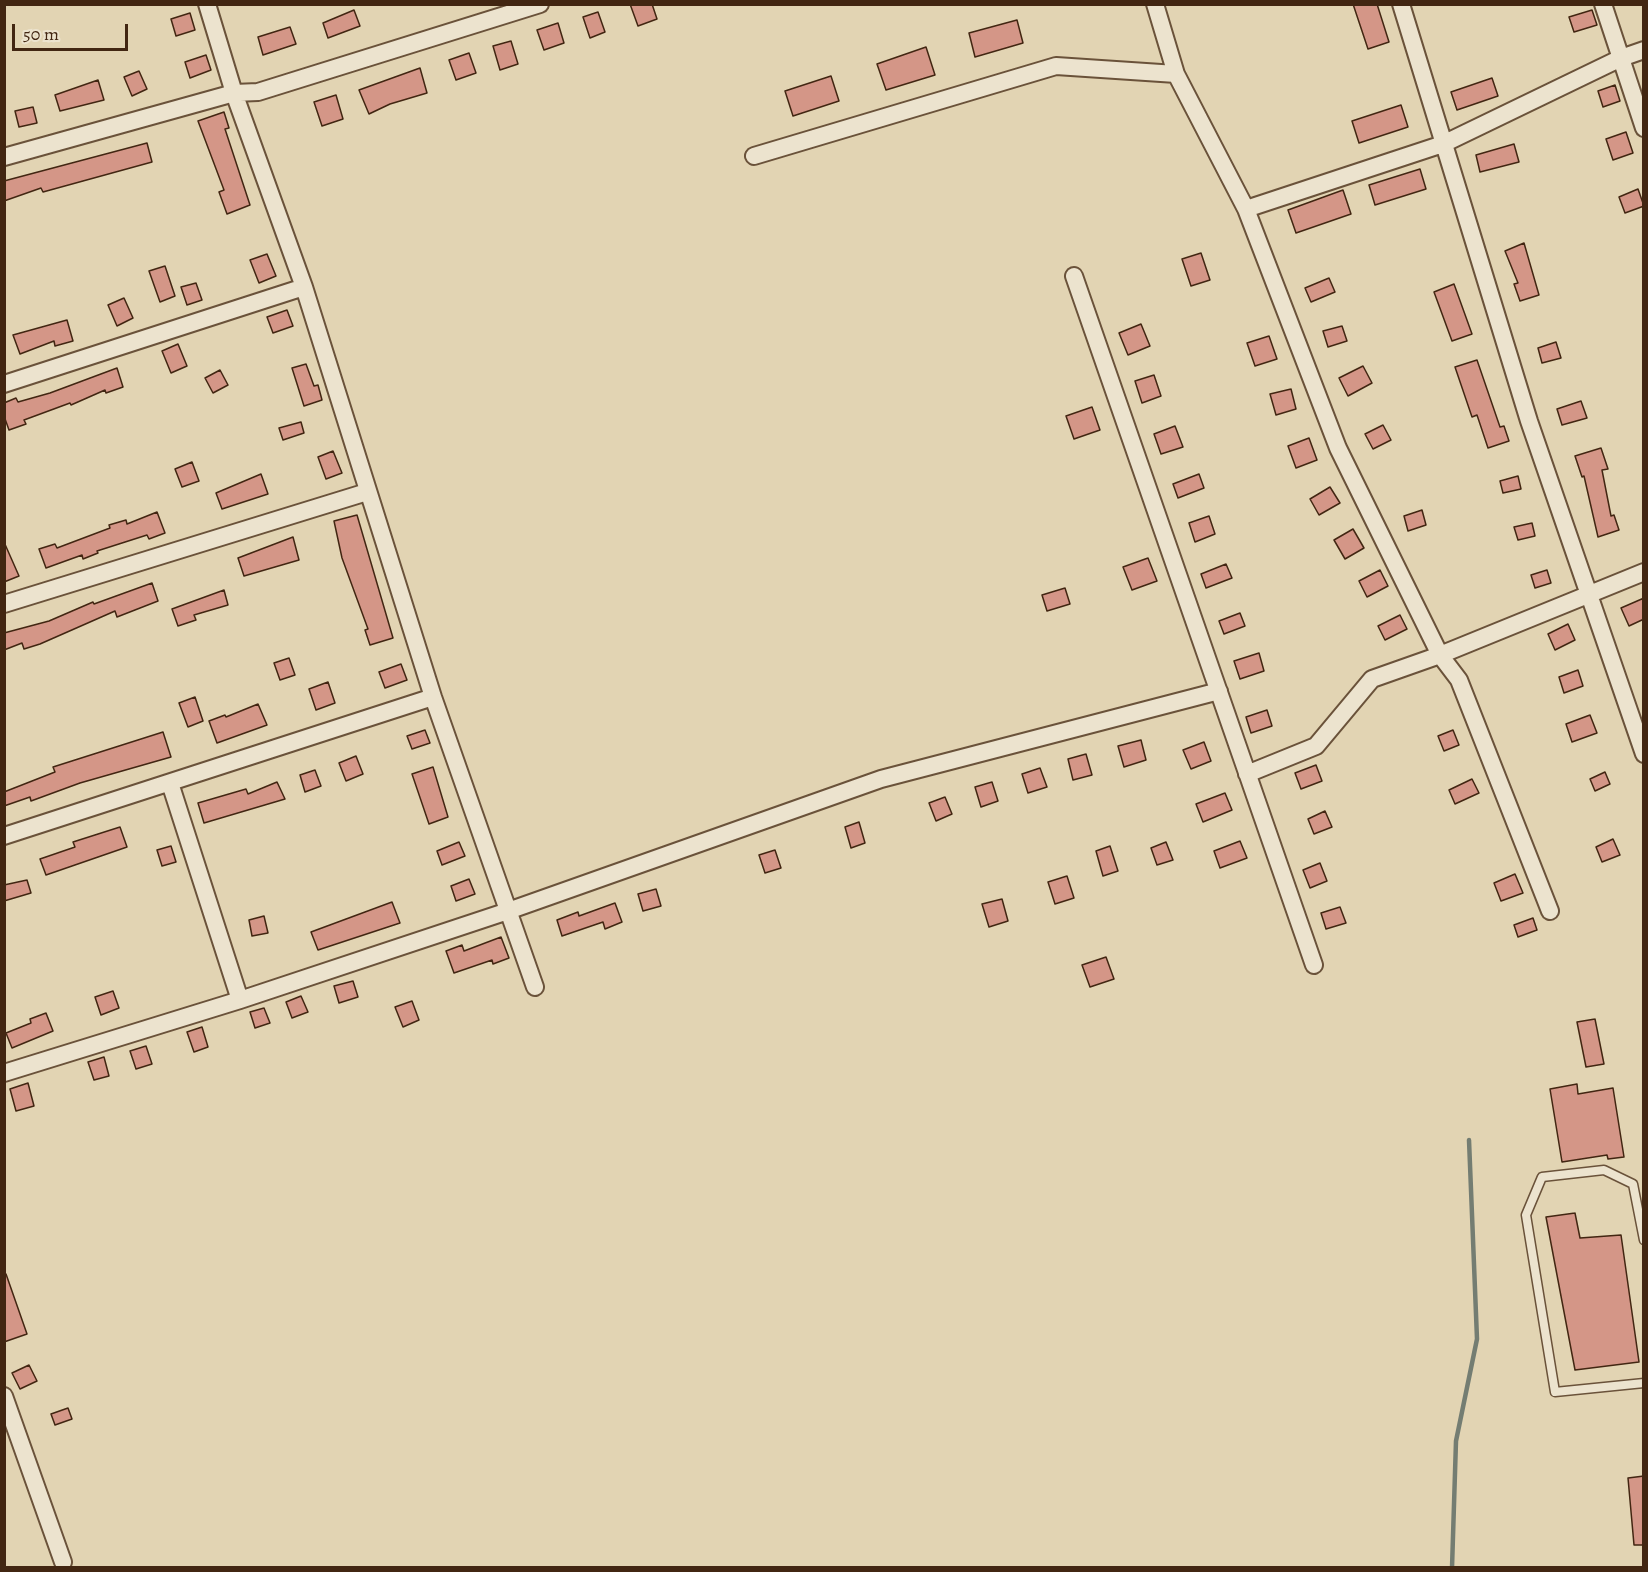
<!DOCTYPE html>
<style>
body{margin:0}
#map{position:relative;width:1648px;height:1572px;overflow:hidden;background:#e2d4b3;font-family:Alegreya,serif}
canvas{display:block}
.frame{position:absolute;inset:0;border:6px solid #422612;pointer-events:none}
.scale{position:absolute;left:12px;top:24px;width:116px;height:27px;box-sizing:border-box;border:3px solid #422612;border-top:0;padding-left:8px;font-size:18px;line-height:21px;white-space:nowrap;color:#422612;-webkit-text-stroke:4px #ece3ce;paint-order:stroke}
</style>
<div id="map">
<canvas width="1648" height="1572"></canvas>
<div class="frame"></div>
<div class="scale">50 m</div>
</div>
<script>
const context = document.querySelector('canvas').getContext('2d');
context.lineJoin = 'round';
const shape = rows => new Path2D(rows.map(r => 'M' + r).join(''));
function stroke(path, color, width, dash) { context.strokeStyle = color; context.lineWidth = width; context.lineCap = dash ? 'butt' : 'round'; context.setLineDash(dash || []); context.stroke(path); }
function paint(path, color) { context.fillStyle = color; context.fill(path, 'evenodd'); }
stroke(shape([
 [1452,1568,1456,1441,1477,1339,1469,1140]
]), '#747d72', 4.5);
const building = shape([
 [630,4,652,4,657,19,638,26,630,4],
 [1353,4,1377,4,1389,42,1368,49,1353,4],
 [354,10,360,26,328,38,323,23,354,10],
 [1592,10,1597,25,1574,32,1569,17,1592,10],
 [598,12,605,32,590,38,583,17,598,12],
 [190,13,195,30,176,36,171,19,190,13],
 [1017,20,1023,43,975,57,969,33,1017,20],
 [558,23,564,43,544,50,537,30,558,23],
 [290,27,296,44,263,55,258,37,290,27],
 [511,41,518,64,500,70,493,46,511,41],
 [926,47,935,75,886,90,877,64,926,47],
 [469,53,476,73,456,80,449,60,469,53],
 [206,55,211,70,190,78,185,62,206,55],
 [420,68,427,93,390,104,369,114,359,90,420,68],
 [139,71,147,89,132,96,124,77,139,71],
 [831,76,839,101,793,116,785,91,831,76],
 [1492,78,1498,96,1457,110,1451,92,1492,78],
 [98,80,104,100,60,111,55,95,98,80],
 [1615,85,1620,101,1603,107,1598,91,1615,85],
 [336,95,343,119,322,126,314,102,336,95],
 [1401,105,1408,127,1359,143,1352,121,1401,105],
 [33,107,37,123,19,127,15,111,33,107],
 [224,112,229,128,225,129,250,205,227,214,219,192,224,190,198,121,224,112],
 [1626,132,1633,153,1613,160,1606,139,1626,132],
 [147,143,152,162,43,192,41,188,4,201,4,181,147,143],
 [1514,144,1519,162,1480,172,1476,155,1514,144],
 [1420,169,1426,189,1375,205,1369,185,1420,169],
 [1638,189,1644,206,1625,213,1619,197,1638,189],
 [1343,190,1351,214,1296,233,1288,210,1343,190],
 [1524,243,1539,295,1520,301,1514,284,1518,283,1505,251,1524,243],
 [1201,253,1210,280,1191,286,1182,259,1201,253],
 [267,254,276,276,259,283,250,260,267,254],
 [165,266,175,296,160,302,149,271,165,266],
 [1329,278,1335,292,1311,302,1305,288,1329,278],
 [196,283,202,300,187,305,181,287,196,283],
 [1454,284,1472,334,1452,341,1434,292,1454,284],
 [124,298,133,318,117,326,108,305,124,298],
 [287,310,293,326,273,333,267,317,287,310],
 [67,320,73,341,55,346,54,341,20,354,13,335,67,320],
 [1141,324,1150,346,1128,355,1119,333,1141,324],
 [1342,326,1347,341,1328,347,1323,331,1342,326],
 [1269,336,1277,359,1255,366,1247,343,1269,336],
 [1556,342,1561,358,1542,363,1538,348,1556,342],
 [178,344,187,366,171,373,162,351,178,344],
 [1477,360,1500,427,1504,426,1509,441,1488,448,1477,415,1472,417,1455,367,1477,360],
 [306,364,314,386,318,385,322,400,304,406,292,368,306,364],
 [1363,366,1372,383,1348,396,1339,378,1363,366],
 [117,368,123,387,106,393,105,390,71,405,70,403,24,420,26,424,9,430,4,416,4,403,16,398,18,402,50,393,117,368],
 [220,370,228,385,213,393,205,378,220,370],
 [1154,375,1161,396,1142,403,1135,381,1154,375],
 [1291,389,1296,409,1276,415,1270,394,1291,389],
 [1581,401,1587,418,1562,425,1557,409,1581,401],
 [1092,407,1100,430,1074,439,1066,416,1092,407],
 [301,422,304,433,283,440,279,428,301,422],
 [1383,425,1391,440,1373,449,1365,434,1383,425],
 [1175,426,1183,447,1161,454,1154,434,1175,426],
 [1309,438,1317,460,1296,468,1288,446,1309,438],
 [1601,448,1608,469,1602,470,1611,516,1614,515,1619,530,1598,537,1584,476,1582,477,1575,456,1601,448],
 [333,451,342,473,326,479,318,457,333,451],
 [192,462,199,481,182,487,175,469,192,462],
 [261,474,268,494,222,509,216,493,261,474],
 [1199,474,1204,488,1178,498,1173,484,1199,474],
 [1518,476,1521,489,1503,493,1500,481,1518,476],
 [1330,487,1340,503,1319,515,1310,499,1330,487],
 [1422,510,1426,525,1408,531,1404,516,1422,510],
 [157,512,165,533,149,539,147,535,97,551,98,553,83,559,82,555,46,568,39,549,55,544,57,548,110,528,109,525,126,520,127,524,157,512],
 [357,515,393,638,370,645,365,630,368,629,342,558,334,521,357,515],
 [1209,516,1215,534,1195,542,1189,523,1209,516],
 [1532,523,1535,536,1518,540,1514,527,1532,523],
 [1353,529,1364,548,1345,559,1334,540,1353,529],
 [293,537,299,560,244,576,238,558,293,537],
 [4,542,19,576,4,582,4,542],
 [1148,558,1157,581,1132,590,1123,567,1148,558],
 [1226,564,1232,578,1206,588,1201,574,1226,564],
 [1380,570,1388,586,1367,597,1359,581,1380,570],
 [1547,570,1551,583,1535,588,1531,575,1547,570],
 [152,583,158,601,117,617,115,611,40,644,24,649,22,643,4,650,4,633,49,621,93,602,94,604,152,583],
 [1065,588,1070,604,1047,611,1042,595,1065,588],
 [224,590,228,605,194,615,196,620,178,626,172,609,224,590],
 [1644,598,1644,619,1629,626,1621,608,1644,598],
 [1240,613,1245,626,1224,634,1219,621,1240,613],
 [1400,615,1407,629,1385,640,1378,626,1400,615],
 [1568,624,1575,640,1555,650,1548,634,1568,624],
 [1259,653,1264,671,1240,679,1234,661,1259,653],
 [289,658,295,675,280,680,274,663,289,658],
 [401,664,407,680,385,688,379,672,401,664],
 [1578,670,1583,686,1564,693,1559,677,1578,670],
 [328,682,335,703,316,710,309,689,328,682],
 [195,697,203,721,188,727,179,703,195,697],
 [258,704,267,725,217,743,209,721,225,715,226,717,258,704],
 [1267,710,1272,726,1251,733,1246,717,1267,710],
 [1590,715,1597,733,1572,742,1566,724,1590,715],
 [425,730,430,743,412,749,407,736,425,730],
 [1453,730,1459,745,1444,751,1438,736,1453,730],
 [163,732,171,757,80,783,31,801,30,797,4,806,4,792,55,772,53,767,163,732],
 [1141,740,1146,760,1124,767,1118,746,1141,740],
 [1204,742,1211,761,1191,769,1183,750,1204,742],
 [1086,754,1092,775,1073,780,1068,759,1086,754],
 [356,756,363,774,346,781,339,763,356,756],
 [1316,765,1322,781,1301,789,1295,773,1316,765],
 [433,767,448,817,429,824,412,774,433,767],
 [1040,768,1047,787,1028,793,1022,774,1040,768],
 [315,770,321,786,305,792,300,775,315,770],
 [1605,772,1610,784,1595,791,1590,779,1605,772],
 [1472,779,1479,793,1455,804,1449,790,1472,779],
 [277,782,285,799,204,823,198,803,246,789,248,794,277,782],
 [992,782,998,801,981,807,975,787,992,782],
 [1225,793,1232,810,1203,822,1196,804,1225,793],
 [945,797,952,814,936,821,929,803,945,797],
 [1325,811,1332,827,1314,834,1308,819,1325,811],
 [859,822,865,843,851,848,845,827,859,822],
 [120,827,127,847,46,875,40,859,75,847,73,842,120,827],
 [1613,839,1620,855,1602,862,1596,847,1613,839],
 [1240,841,1247,858,1220,868,1214,851,1240,841],
 [459,842,465,856,442,865,437,851,459,842],
 [1166,842,1173,860,1157,865,1151,848,1166,842],
 [171,846,176,862,162,866,157,850,171,846],
 [1110,846,1118,871,1103,876,1096,851,1110,846],
 [775,850,781,868,765,873,759,855,775,850],
 [1320,863,1327,881,1310,888,1303,870,1320,863],
 [1515,874,1523,893,1501,901,1494,883,1515,874],
 [1067,876,1074,898,1055,904,1048,882,1067,876],
 [469,879,475,894,456,901,451,886,469,879],
 [27,880,31,893,4,901,4,885,27,880],
 [656,889,661,906,643,911,638,894,656,889],
 [1002,899,1008,921,989,927,982,904,1002,899],
 [392,902,400,923,318,950,311,932,392,902],
 [615,903,622,922,605,929,603,922,562,936,557,920,578,912,579,916,615,903],
 [1340,907,1346,923,1326,929,1321,913,1340,907],
 [264,916,268,933,252,936,249,920,264,916],
 [1533,918,1537,930,1518,937,1514,925,1533,918],
 [501,937,509,958,493,964,492,960,454,973,446,951,462,945,464,951,501,937],
 [1106,957,1114,979,1090,987,1082,965,1106,957],
 [353,981,358,997,339,1003,334,986,353,981],
 [113,991,119,1008,101,1015,95,997,113,991],
 [301,996,308,1012,292,1018,286,1002,301,996],
 [412,1001,419,1020,403,1027,395,1007,412,1001],
 [264,1008,270,1023,255,1028,250,1012,264,1008],
 [46,1013,53,1031,12,1048,6,1033,31,1023,30,1019,46,1013],
 [1595,1019,1604,1064,1586,1067,1577,1022,1595,1019],
 [202,1027,208,1047,194,1052,187,1032,202,1027],
 [146,1046,152,1064,136,1069,130,1051,146,1046],
 [104,1057,109,1076,94,1080,88,1062,104,1057],
 [28,1083,34,1106,16,1111,10,1089,28,1083],
 [1577,1084,1578,1094,1613,1088,1624,1157,1608,1159,1607,1155,1562,1162,1550,1089,1577,1084],
 [1575,1213,1580,1238,1621,1235,1639,1362,1575,1370,1546,1217,1575,1213],
 [6,1274,27,1334,4,1342,4,1275,6,1274],
 [29,1365,37,1381,20,1389,12,1373,29,1365],
 [68,1408,72,1419,55,1425,51,1414,68,1408],
 [1644,1476,1644,1545,1634,1545,1628,1478,1644,1476]
]);
paint(building, '#d49687');
stroke(building, '#422612', 1.5);
const service = shape([
 [1644,1240,1633,1184,1604,1170,1542,1177,1526,1215,1555,1392,1644,1383]
]);
const minor = shape([
 [207,4,234,93,304,287,433,697,535,987],
 [1155,4,1176,74,1246,209,1338,448,1440,655,1459,680,1550,911],
 [1401,4,1529,421,1644,754],
 [1603,4,1644,128],
 [754,156,1056,66,1176,74],
 [4,157,234,93,258,92,540,4],
 [1246,209,1443,144,1621,58,1644,50],
 [1074,276,1314,965],
 [4,384,304,287],
 [4,604,367,492],
 [1247,774,1316,746,1372,679,1440,655,1644,572],
 [170,783,240,1000],
 [4,836,433,697],
 [4,1073,240,1000,508,911,881,779,1219,691],
 [4,1396,63,1562]
]);
stroke(service, '#6a523a', 11);
stroke(minor, '#6a523a', 20);
stroke(service, '#ece3ce', 8);
stroke(minor, '#ece3ce', 16);
</script>
